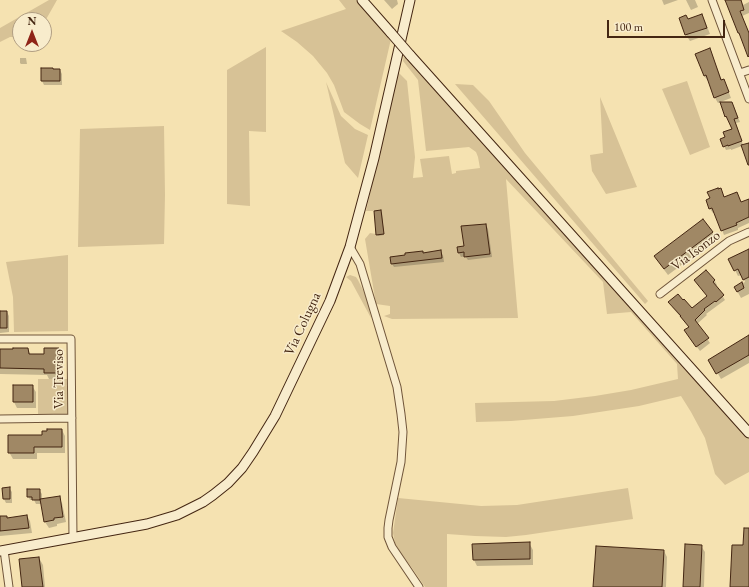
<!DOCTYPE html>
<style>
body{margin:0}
#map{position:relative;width:749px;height:587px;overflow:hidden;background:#f5e2b1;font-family:"EB Garamond",serif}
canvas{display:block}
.north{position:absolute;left:12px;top:12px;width:40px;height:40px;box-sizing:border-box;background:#f8eccc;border:1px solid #b09d82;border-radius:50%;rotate:0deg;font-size:11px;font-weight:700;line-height:16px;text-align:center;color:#442612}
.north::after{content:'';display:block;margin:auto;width:14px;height:18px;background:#8f2418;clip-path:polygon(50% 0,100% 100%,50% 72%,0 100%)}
.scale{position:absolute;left:607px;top:20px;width:118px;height:18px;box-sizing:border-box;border:2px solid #442612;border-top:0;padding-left:5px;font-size:12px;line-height:14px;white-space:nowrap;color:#442612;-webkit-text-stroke:3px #f8eccc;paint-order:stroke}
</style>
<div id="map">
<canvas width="749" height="587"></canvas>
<div class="north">N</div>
<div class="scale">100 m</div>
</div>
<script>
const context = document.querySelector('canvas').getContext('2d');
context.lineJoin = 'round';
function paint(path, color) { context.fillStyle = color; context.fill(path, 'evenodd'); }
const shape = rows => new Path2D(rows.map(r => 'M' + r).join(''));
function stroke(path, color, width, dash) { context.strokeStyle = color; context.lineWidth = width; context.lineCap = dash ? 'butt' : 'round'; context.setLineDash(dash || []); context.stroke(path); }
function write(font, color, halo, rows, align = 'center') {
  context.font = font + ' "EB Garamond",serif'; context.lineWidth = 3; context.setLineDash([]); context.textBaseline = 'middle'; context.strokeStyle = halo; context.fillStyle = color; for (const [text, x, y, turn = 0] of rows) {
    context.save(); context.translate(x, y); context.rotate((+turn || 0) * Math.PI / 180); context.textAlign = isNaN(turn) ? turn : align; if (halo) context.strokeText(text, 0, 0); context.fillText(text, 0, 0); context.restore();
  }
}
paint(shape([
 [49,0,57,0,44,23,44,20,20,20,20,37,10,37,0,42,0,28],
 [339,0,356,0,391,39,370,130,360,124,344,112,334,85,327,73,313,56,297,42,281,31,346,9],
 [266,47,266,132,249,131,250,206,227,204,227,70],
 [404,52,749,439,749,472,725,485,715,474,705,438,691,412,681,396,639,406,573,416,511,421,476,422,475,403,554,401,595,396,631,390,678,379,677,364,631,312,607,314,603,282,506,179,518,318,392,319,384,316,390,314,390,306,376,304,365,239,370,233,376,234,375,218,374,218,374,211,366,211,398,72,407,81,415,157,413,178,423,177,420,159,449,156,452,174,456,173,456,171,480,168,478,157,476,152,469,147,426,151,418,80,403,61],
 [687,81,710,147,690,155,662,89],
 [326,82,341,116,355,129,368,135,358,178,345,163],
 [455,84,473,85,489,101,525,153,648,301,645,304],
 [600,97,637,187,606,194,592,171,590,155,603,153],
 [164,126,165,195,164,244,78,247,80,129],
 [68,255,68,331,14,332,13,297,6,262],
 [350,275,356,277,358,280,367,298,371,318,351,281,346,277],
 [38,379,68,379,68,415,38,415],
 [628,488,633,519,526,535,506,537,475,536,447,534,447,587,425,587,412,568,399,551,395,543,393,533,398,498,481,506,517,505]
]), '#d7c296');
paint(shape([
 [384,0,397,0,398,4,392,9],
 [662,0,678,0,664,5],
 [686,0,695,0,698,7,691,10],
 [731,0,741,0,743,5,749,2,749,13,742,16,749,33,749,55,739,33],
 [702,16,705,21,710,34,690,41,686,35,680,18,688,20],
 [709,49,712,55,722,80,726,85,731,98,718,103,715,98,709,81,708,81,704,76],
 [20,58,26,58,27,64,21,64,20,63],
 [42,69,60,70,62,74,62,85,44,85,42,81],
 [721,103,734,107,740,122,736,123,743,145,749,143,749,159,742,146,731,150,731,149,726,150,724,146,726,138,733,129,729,120,728,120,726,117],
 [721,190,725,198,741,203,749,200,749,223,738,228,738,230,724,235,715,212,713,213,710,209,711,199],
 [381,211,382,213,384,235,378,236,377,235],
 [486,225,488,229,492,257,468,260,465,256,461,257,459,253],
 [712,232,716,239,668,275,659,263],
 [749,250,749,294,741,298,735,287,745,282,742,275,738,276,735,270],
 [440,252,443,255,444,262,394,267,392,264,423,254],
 [706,271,715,281,717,285,716,286,725,300,706,314,707,315,697,324,710,343,700,351,688,335,689,327,672,307,691,309,708,296,695,280],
 [0,312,7,312,9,316,9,332,0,333],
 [749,336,749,363,721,379,710,360],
 [28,349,31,355,45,355,58,349,62,355,62,379,49,379,47,375,0,374,0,350],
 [14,386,32,386,36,392,36,408,17,408,14,402],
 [62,430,65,436,65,453,37,453,37,459,13,459,9,452,43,436],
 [9,488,12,492,12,503,6,503,4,499,3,489],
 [39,490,42,494,42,500,59,497,62,503,66,522,57,524,57,526,49,528,45,522,42,504,36,504,34,500,30,500,28,496],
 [27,516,30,521,32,533,0,536,0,517,6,517,8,519],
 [529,543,533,550,533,565,477,566,474,560],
 [701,546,705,552,704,587,684,587],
 [664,551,667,557,666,587,594,587],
 [39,558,43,565,45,587,23,587]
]), '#0003');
const building = shape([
 [725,0,741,0,744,10,740,11,749,33,749,56,748,57,739,33,738,33,725,0],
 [702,14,707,28,685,35,679,18,686,15,688,19,702,14],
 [710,48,721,80,724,79,729,92,714,98,706,75,704,76,695,54,710,48],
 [41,68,53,68,53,69,60,69,60,81,41,81,41,68],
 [720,102,732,102,738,118,734,119,742,141,728,146,728,145,723,147,720,139,725,137,723,132,732,129,726,116,725,117,720,102],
 [749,143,749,165,748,165,741,145,749,143],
 [718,188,718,189,721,188,724,197,737,192,741,202,749,199,749,217,736,223,737,225,721,231,712,208,709,209,706,200,710,198,707,192,718,188],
 [381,210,384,234,376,235,374,211,381,210],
 [703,219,713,232,664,269,654,256,703,219],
 [486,224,490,254,464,257,464,252,458,253,457,247,464,246,461,226,486,224],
 [749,249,749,277,743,280,738,269,734,271,728,259,749,249],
 [441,250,442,258,391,264,390,257,405,255,405,253,423,251,423,253,441,250],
 [706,270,715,280,713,282,724,295,716,302,715,301,704,309,705,310,695,320,709,338,696,347,684,330,689,327,680,316,681,316,668,302,678,294,683,300,684,299,692,308,707,296,694,280,706,270],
 [742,282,744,288,737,292,734,287,742,282],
 [0,311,7,311,7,328,0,328,0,311],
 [749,335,749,355,716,374,708,360,749,335],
 [13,348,28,348,29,354,44,354,44,348,59,348,59,373,44,373,44,369,0,368,0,349,13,349,13,348],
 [13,385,33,385,33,402,13,402,13,385],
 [47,429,62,429,62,447,34,447,34,453,8,453,8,435,42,435,42,431,47,431,47,429],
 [10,487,10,499,3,499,2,488,10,487],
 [27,489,40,489,40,500,32,500,32,497,27,497,27,489],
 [60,496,63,517,54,518,54,520,44,522,40,499,60,496],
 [27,515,29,528,0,531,0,516,7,516,7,518,27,515],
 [744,528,749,528,749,587,730,587,732,545,743,545,744,528],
 [530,542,530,559,473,560,472,544,530,542],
 [685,544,702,545,700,587,683,587,685,544],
 [596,546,664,550,662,587,593,587,596,546],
 [39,557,43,587,22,587,19,559,39,557]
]);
paint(building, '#a08865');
stroke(building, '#442612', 1);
const street = shape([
 [712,0,749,99],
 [740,73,749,70],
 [350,247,360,264,397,387,401,414,403,432,401,462,389,520,388,528,388,537,392,547,419,587],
 [660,294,729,241,749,232],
 [0,339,71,339,73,538],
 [0,419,72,418],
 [4,550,9,587]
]);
const secondary = shape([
 [362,0,391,33],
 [410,55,749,433],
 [0,551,147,524,177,515,203,502,213,495,228,483,242,468,253,452,275,416,330,301,350,247,374,158,410,0]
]);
stroke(street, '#70553a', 9);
stroke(secondary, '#442612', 11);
stroke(street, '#f8eccc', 7);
stroke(secondary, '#f8eccc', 9);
const secondaryBridge = shape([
 [391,33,410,55]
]);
stroke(secondaryBridge, '#442612', 11, []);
stroke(secondaryBridge, '#f8eccc', 9);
write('14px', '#442612', '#f8eccc', [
 ["Via Isonzo",696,251,-37],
 ["Via Colugna",303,324,-65],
 ["Via Treviso",59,379,-90]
]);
</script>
